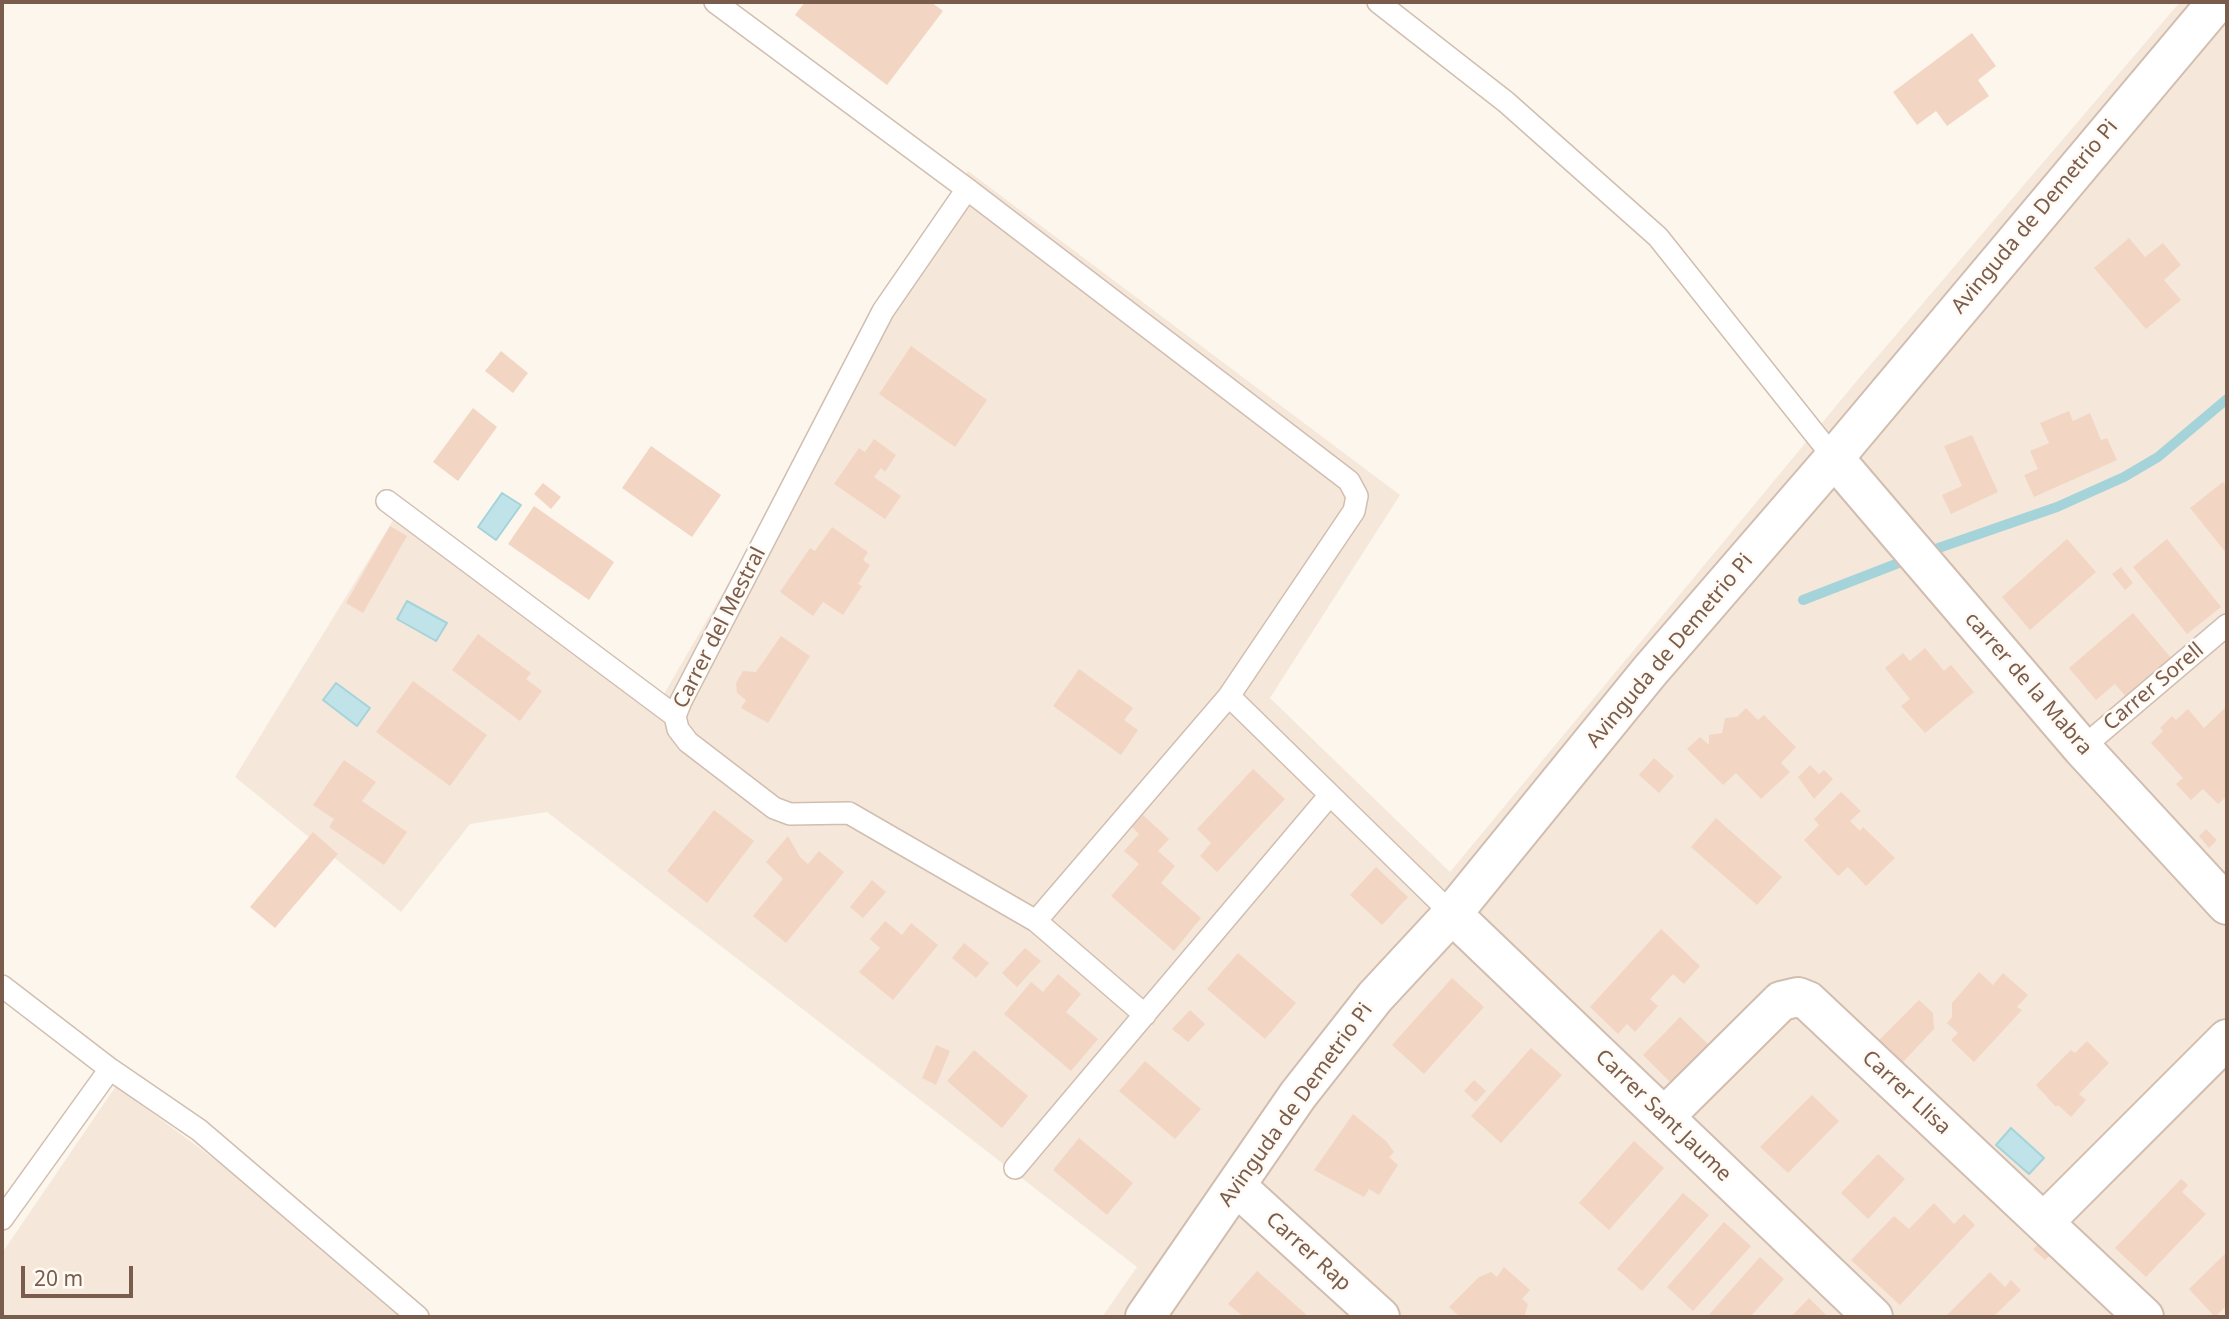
<!DOCTYPE html>
<style>
body{margin:0}
#map{position:relative;width:2229px;height:1319px;overflow:hidden;background:#fdf6ec;font-family:"Noto Sans",sans-serif}
canvas{display:block}
.frame{position:absolute;inset:0;border:4px solid #7a5c4d;pointer-events:none}
.scale{position:absolute;left:21px;top:1266px;width:112px;height:32px;box-sizing:border-box;border:4px solid #7a5c4d;border-top:0;padding-left:9px;font-size:21px;line-height:24px;white-space:nowrap;color:#7a5c4d;-webkit-text-stroke:5px #fffaf3;paint-order:stroke}
</style>
<div id="map">
<canvas width="2229" height="1319"></canvas>
<div class="frame"></div>
<div class="scale">20 m</div>
</div>
<script>
const context = document.querySelector('canvas').getContext('2d');
context.lineJoin = 'round';
function paint(path, color) { context.fillStyle = color; context.fill(path, 'evenodd'); }
const shape = rows => new Path2D(rows.map(r => 'M' + r).join(''));
function stroke(path, color, width, dash) { context.strokeStyle = color; context.lineWidth = width; context.lineCap = dash ? 'butt' : 'round'; context.setLineDash(dash || []); context.stroke(path); }
function write(font, color, halo, rows, align = 'center') {
  context.font = font + ' "Noto Sans",sans-serif'; context.lineWidth = 5; context.setLineDash([]); context.textBaseline = 'middle'; context.strokeStyle = halo; context.fillStyle = color; for (const [text, x, y, turn = 0] of rows) {
    context.save(); context.translate(x, y); context.rotate((+turn || 0) * Math.PI / 180); context.textAlign = isNaN(turn) ? turn : align; if (halo) context.strokeText(text, 0, 0); context.fillText(text, 0, 0); context.restore();
  }
}
paint(shape([
 [2180,2,2227,2,2227,1317,1102,1317,1137,1267,547,812,470,824,401,912,235,777,400,509,661,699,968,171,1400,495,1270,698,1450,872,1860,377],
 [116,1086,427,1317,2,1317,2,1253]
]), '#f5e8da');
const water = shape([
 [502,493,521,505,496,540,478,527,502,493],
 [407,601,447,623,436,641,397,619,407,601],
 [336,683,370,708,357,726,323,700,336,683],
 [2011,1128,2044,1158,2029,1174,1996,1145,2011,1128]
]);
paint(water, '#bfe3e8');
stroke(water, '#a5d3da', 2);
stroke(shape([
 [1924,553,2057,507,2124,477,2158,457,2227,399],
 [1803,600,1909,559]
]), '#a5d3da', 10);
paint(shape([
 [805,2,931,2,943,11,887,85,795,15],
 [1972,33,1996,66,1978,80,1989,96,1947,126,1936,111,1917,125,1893,92],
 [2129,238,2145,257,2163,243,2181,265,2164,280,2181,300,2146,329,2094,268],
 [911,346,987,400,955,447,879,394],
 [501,351,528,373,513,393,485,371],
 [473,408,497,427,458,481,433,462],
 [2069,411,2073,421,2090,413,2101,440,2107,438,2117,460,2034,497,2024,475,2038,469,2030,451,2049,443,2040,423],
 [1972,435,1998,492,1951,514,1942,495,1962,486,1944,446],
 [874,439,896,455,885,472,881,468,874,477,901,496,885,519,834,484,859,448,865,452],
 [651,446,721,495,692,537,622,488],
 [2223,482,2227,487,2227,554,2190,508],
 [543,483,561,497,551,509,534,494],
 [534,506,614,562,589,600,508,544],
 [390,526,407,536,363,613,346,603],
 [832,527,868,552,863,560,870,565,858,584,862,586,843,615,823,602,813,616,780,592,810,548,815,551],
 [2067,539,2096,572,2030,630,2002,597],
 [2167,539,2221,607,2187,634,2133,567],
 [2121,567,2133,583,2125,590,2112,574],
 [2133,613,2172,659,2127,698,2115,684,2096,700,2069,668],
 [478,634,531,673,526,679,542,691,520,721,452,670],
 [781,636,810,656,768,723,741,708,746,700,737,693,736,683,743,671,756,672],
 [1925,648,1944,671,1951,665,1974,692,1925,733,1901,706,1910,699,1885,668,1903,653,1910,661],
 [1079,669,1133,708,1124,720,1138,730,1121,755,1053,706],
 [413,681,487,735,450,786,376,732],
 [2227,706,2227,796,2218,804,2203,789,2191,800,2176,784,2183,778,2151,743,2163,731,2160,728,2172,716,2176,720,2188,709,2204,728],
 [1746,708,1758,720,1764,715,1796,747,1781,763,1790,772,1761,799,1736,773,1723,785,1687,749,1700,737,1709,745,1709,735,1722,733,1725,718,1737,717],
 [1654,758,1674,776,1659,793,1639,775],
 [344,760,376,782,362,801,407,832,384,865,329,827,334,819,313,805],
 [1810,765,1819,774,1824,770,1833,779,1814,799,1798,777],
 [1253,769,1285,799,1217,872,1200,856,1211,843,1197,829],
 [1841,792,1861,811,1850,821,1860,831,1863,827,1895,858,1866,886,1848,867,1838,876,1804,840,1819,825,1814,819],
 [714,810,754,841,707,903,667,871],
 [1143,815,1169,839,1158,851,1175,866,1161,883,1201,918,1174,951,1111,896,1139,864,1124,851,1139,834,1132,827],
 [1716,818,1782,877,1757,905,1691,847],
 [2206,829,2217,840,2209,848,2199,836],
 [313,832,338,854,275,928,250,907],
 [788,836,800,857,808,864,819,851,844,872,786,943,753,916,783,879,766,862],
 [1376,867,1408,897,1382,925,1350,895],
 [872,880,886,892,863,918,850,907],
 [885,921,902,935,911,923,938,945,893,1000,859,972,880,948,870,939],
 [1661,929,1700,966,1684,984,1673,974,1650,999,1658,1006,1635,1032,1627,1024,1618,1034,1590,1007],
 [964,943,989,963,976,978,952,958],
 [1025,948,1041,961,1017,987,1002,973],
 [1238,953,1296,1003,1265,1039,1207,989],
 [1979,972,1993,985,2003,973,2028,995,2017,1007,2022,1010,1974,1062,1951,1040,1958,1033,1947,1023,1952,1017,1952,1003],
 [1058,974,1081,994,1066,1012,1098,1039,1071,1071,1004,1014,1031,982,1043,992],
 [1452,978,1484,1007,1424,1074,1392,1045],
 [1919,1000,1933,1013,1934,1029,1903,1062,1879,1040],
 [1190,1010,1205,1024,1188,1042,1172,1029],
 [1680,1017,1711,1047,1673,1085,1643,1055],
 [2087,1041,2109,1063,2079,1094,2086,1100,2071,1117,2058,1105,2056,1107,2036,1085,2071,1050,2075,1053],
 [936,1045,950,1051,936,1085,922,1078],
 [1531,1048,1562,1075,1501,1143,1471,1116],
 [974,1050,1028,1096,1002,1128,947,1081],
 [1145,1061,1201,1109,1175,1139,1119,1091],
 [1474,1080,1486,1091,1476,1102,1464,1091],
 [1812,1095,1839,1121,1788,1173,1760,1147],
 [1353,1114,1386,1141,1394,1152,1389,1157,1398,1165,1379,1195,1369,1189,1364,1197,1314,1170],
 [1079,1138,1133,1183,1107,1215,1053,1170],
 [1634,1141,1664,1168,1609,1230,1579,1203],
 [1878,1154,1905,1179,1868,1219,1841,1193],
 [2181,1179,2188,1185,2182,1192,2206,1214,2146,1277,2115,1248],
 [1683,1193,1709,1215,1642,1291,1617,1269],
 [1934,1203,1954,1224,1964,1214,1975,1225,1900,1305,1851,1260,1894,1216,1909,1229],
 [1724,1222,1751,1246,1693,1311,1667,1287],
 [2042,1240,2054,1251,2045,1260,2033,1249],
 [2227,1252,2227,1305,2215,1317,2189,1289],
 [1760,1257,1784,1279,1750,1317,1707,1317],
 [1504,1267,1530,1290,1522,1299,1528,1304,1524,1317,1460,1317,1449,1307,1479,1277,1491,1272,1497,1277],
 [1257,1271,1309,1317,1244,1317,1228,1304],
 [1990,1272,2005,1287,2011,1280,2021,1290,1993,1317,1945,1317],
 [1809,1298,1828,1317,1791,1317]
]), '#f3d5c3');
const service = shape([
 [715,2,967,189,1349,481,1357,496,1354,511,1229,696,1452,914],
 [1378,2,1506,102,1658,237,1834,458],
 [967,189,883,311,681,701,675,716,678,729,688,742,774,808,790,814,849,813,1036,921,1145,1015],
 [387,501,675,716],
 [2082,748,2227,625],
 [1036,921,1229,696],
 [2,986,110,1069,199,1130,418,1317],
 [1015,1168,1329,796],
 [2,1219,110,1069]
]);
const minor = shape([
 [1834,458,2082,748,2227,905],
 [1452,914,1873,1317],
 [1664,1117,1781,1001,1798,997,1808,1001,2144,1317],
 [1236,1186,1380,1317],
 [2044,1222,2227,1039],
 [1145,1317,1298,1095,1375,997,1452,914,1649,672,1834,458,2217,2]
]);
stroke(service, '#d1beb0', 24);
stroke(minor, '#d1beb0', 42);
stroke(service, '#fff', 21);
stroke(minor, '#fff', 38);
write('21px', '#7a5c4d', '#fffaf3', [
 ["Avinguda de Demetrio Pi",2035,217,-50],
 ["Carrer del Mestral",720,628,-63],
 ["Avinguda de Demetrio Pi",1670,651,-50],
 ["carrer de la Mabra",2028,684,49],
 ["Carrer Sorell",2154,687,-40],
 ["Carrer Llisa",1906,1093,43],
 ["Avinguda de Demetrio Pi",1296,1105,-54],
 ["Carrer Sant Jaume",1663,1116,44],
 ["Carrer Rap",1308,1252,42]
]);
</script>
